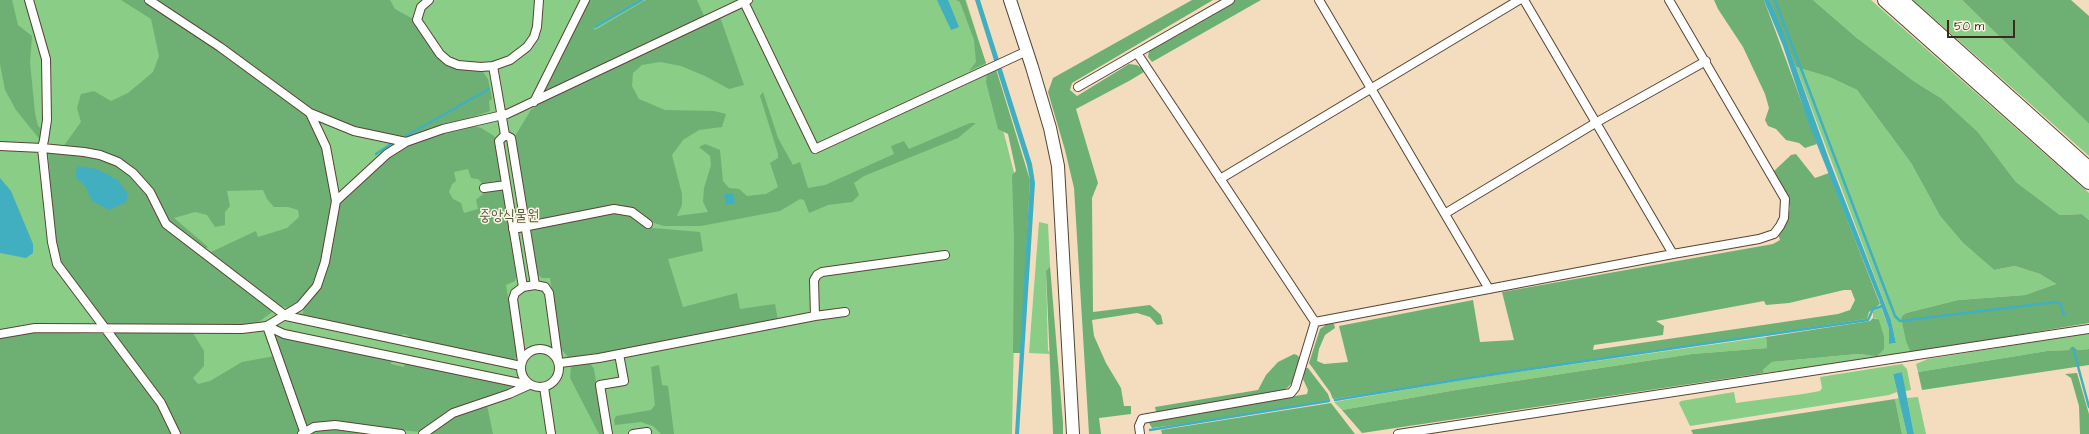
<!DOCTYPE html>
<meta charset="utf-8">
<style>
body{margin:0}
#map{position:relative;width:2089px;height:434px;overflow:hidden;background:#f3ddbe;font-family:"Architects Daughter",sans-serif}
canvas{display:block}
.scale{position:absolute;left:1947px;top:20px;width:68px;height:18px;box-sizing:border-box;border:2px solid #3b2a1e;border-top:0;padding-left:5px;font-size:12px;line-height:14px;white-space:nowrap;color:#3b2a1e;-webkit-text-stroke:3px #fcf5e5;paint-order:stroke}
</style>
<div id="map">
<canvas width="2089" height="434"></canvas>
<div class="scale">50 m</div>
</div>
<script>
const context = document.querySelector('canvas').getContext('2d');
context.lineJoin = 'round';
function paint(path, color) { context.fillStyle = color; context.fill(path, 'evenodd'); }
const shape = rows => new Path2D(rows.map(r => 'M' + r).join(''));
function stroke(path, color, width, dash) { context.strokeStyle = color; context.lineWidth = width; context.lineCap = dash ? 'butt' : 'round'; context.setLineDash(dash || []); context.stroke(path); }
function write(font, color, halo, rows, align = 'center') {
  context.font = font + ' "Architects Daughter","Poor Story",sans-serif'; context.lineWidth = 3; context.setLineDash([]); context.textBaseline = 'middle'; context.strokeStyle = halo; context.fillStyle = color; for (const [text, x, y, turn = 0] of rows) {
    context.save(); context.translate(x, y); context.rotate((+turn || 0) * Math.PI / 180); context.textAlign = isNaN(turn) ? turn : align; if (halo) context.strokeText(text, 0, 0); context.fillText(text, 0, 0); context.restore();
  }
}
paint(shape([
 [0,0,966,0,986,64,1017,184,1012,434,0,434],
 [1813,0,1871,0,2089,193,2089,220,2082,214,2060,215,2016,182,1978,132,1941,98,1915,82,1857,38],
 [1913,0,1962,0,2089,124,2089,156],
 [1796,67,1829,77,1857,90,1911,163,1940,216,1963,243,1994,270,2015,266,2040,274,2056,284,2025,295,1958,300,1906,313,1901,317,1911,353,1873,360,1764,373,1763,370,1772,362,1858,354,1868,355,1876,318,1873,318,1873,312,1874,310,1881,307,1889,329,1889,344,1896,343,1891,320],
 [1039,222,1048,224,1050,266,1046,271,1048,350,1050,354,1029,353],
 [2089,333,2089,349,2078,350,2074,347,2069,350,2047,351,1918,372,1916,364,1928,359],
 [1766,337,1767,348,1692,354,1456,390,1342,410,1334,402,1469,379],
 [1902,364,1907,369,1911,390,1905,391,1902,372,1893,374,1897,392,1889,395,1690,426,1679,403,1681,401,1734,392,1736,403,1803,394,1820,391,1822,388,1820,377],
 [1918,397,1926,434,1914,434,1907,398],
 [1899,398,1907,434,1902,434,1895,399]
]), '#89cd86');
paint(shape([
 [0,0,12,0,18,25,32,36,30,62,35,113,38,126,44,131,41,141,16,110,5,90,0,64],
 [121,0,145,0,219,49,308,114,319,133,334,192,330,232,314,287,297,305,288,308,273,304,209,253,256,231,258,237,287,228,299,217,298,210,288,207,274,207,267,199,263,190,227,191,230,206,225,212,225,225,215,227,207,215,195,212,174,218,208,247,204,249,168,221,158,201,118,160,63,147,81,122,77,108,81,94,94,91,111,101,128,93,153,72,159,56,151,19],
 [154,0,390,0,395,9,415,20,457,68,479,69,483,72,488,79,492,99,489,101,490,111,405,140,355,128,308,107],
 [588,0,640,0,593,27,595,30,646,0,697,0,704,16,544,94,542,90],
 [956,0,965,0,986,63,969,71,976,62,974,40,960,2],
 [1192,0,1213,0,1072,83,1070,90,1077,96,1129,64,1137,65,1143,69,1144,72,1129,81,1076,109,1098,183,1092,198,1093,312,1150,305,1161,315,1163,324,1157,325,1150,317,1137,313,1092,320,1094,336,1106,363,1121,388,1124,406,1131,406,1131,414,1099,418,1101,434,1089,434,1074,188,1065,150,1048,92,1053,78],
 [1235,0,1261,0,1152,62,1148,57,1149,51],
 [1714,0,1764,0,1817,144,1805,148,1799,143,1786,140,1776,129,1768,126,1765,120,1769,108,1765,94,1743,47,1718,9],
 [1770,0,1813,0,1857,38,1915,82,1941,98,1978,132,2016,182,2060,215,2082,214,2089,220,2089,323,1911,353,1906,341,1901,317,1906,313,1958,300,2025,295,2056,284,2040,274,2015,266,1994,270,1963,243,1940,216,1911,163,1857,90,1829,77,1796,67],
 [1962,0,2071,0,2089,16,2089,124],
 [720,17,744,85,729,89,705,76,681,66,660,62,642,65,633,73,632,86,639,99,665,110,714,111,726,114,722,127,699,130,683,140,672,155,682,194,682,205,677,216,708,212,703,202,704,188,711,165,710,156,699,147,705,144,720,150,723,181,729,188,739,189,747,196,766,194,778,187,770,163,778,158,778,154,760,96,763,92,778,138,793,165,800,162,808,188,825,185,894,154,891,146,904,141,909,149,970,123,976,123,958,138,864,176,854,183,859,195,852,202,828,205,809,213,804,200,800,199,780,211,701,226,664,226,651,222,631,208,624,206,614,206,531,222,528,221,515,136,531,110,542,102],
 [996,69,1030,180,1021,353,1013,353,1014,239,1012,175,1016,171,1008,134,998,129,986,82,987,74],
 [460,126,473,126,481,128,494,136,497,141,503,180,482,183,478,179,471,178,468,169,454,172,456,181,452,184,449,192,453,199,461,203,464,213,478,209,476,200,484,193,504,190,517,274,515,281,506,285,517,355,515,359,511,361,410,340,409,336,404,334,394,337,302,316,304,309,320,288,340,201,398,149],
 [48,151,101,158,118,165,131,176,147,194,162,225,272,311,272,312,260,321,244,325,106,325,59,262,55,239],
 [1796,154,1815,178,1829,173,1880,304,1869,312,1867,319,1333,399,1330,392,1309,363,1320,329,1327,324,1334,324,1335,328,1325,335,1319,349,1317,361,1324,364,1348,362,1339,326,1473,300,1480,342,1514,340,1502,292,1773,244,1780,240,1778,234,1783,228,1790,209,1788,196,1774,171,1791,155],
 [1844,290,1851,290,1855,300,1850,310,1838,314,1593,350,1594,345,1663,335,1664,326,1656,321,1764,301,1766,305,1789,303],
 [623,211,653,228,700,232,703,251,668,259,683,307,737,293,740,309,775,304,778,320,596,356,572,359,568,357,561,349,550,278,542,278,537,274,531,230],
 [1050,266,1063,423,1063,434,1053,434,1046,271],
 [1873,318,1879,320,1884,337,1884,349,1877,356,1858,354,1772,362,1763,370,1764,373,1362,433,1342,410,1456,390,1692,354,1767,348,1766,337,1870,321],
 [32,332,104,334,159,404,174,434,0,434,0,338],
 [114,333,193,333,204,351,204,366,193,378,198,384,210,381,242,362,275,356,300,425,300,432,296,434,179,434,113,335],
 [277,336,392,360,391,364,404,367,405,362,510,384,512,388,512,390,420,432,336,423,308,428,306,427,275,340],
 [2071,347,2074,347,2078,350,2089,349,2089,365,1922,390,1918,372,2047,351,2069,350],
 [1294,354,1297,355,1300,358,1294,381,1287,388,1278,392,1156,412,1155,407,1258,390,1266,375,1278,362],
 [590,363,594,369,605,434,599,434,570,378,571,366],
 [659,365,662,385,668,386,674,434,661,434,653,426,641,422,615,425,614,420,616,416,651,410,655,405,651,367],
 [1305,368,1308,368,1328,394,1330,400,1197,422,1152,428,1149,423,1154,420,1307,394,1308,390,1303,379],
 [2077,373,2089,414,2089,434,2080,434,2079,406,2071,378,2065,374],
 [1895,399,1902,434,1693,434,1691,430],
 [1331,403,1355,434,1162,434,1161,430],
 [487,405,493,434,429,434,455,415],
 [323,427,381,434,309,434]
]), '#6eb073');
paint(shape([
 [937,0,948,0,959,27,951,30],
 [975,0,980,0,1032,164,1035,183,1019,434,1015,434,1030,180,1027,165],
 [1764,0,1770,0,1784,34,1830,162,1891,320,1896,343,1889,344,1889,329,1879,300,1808,122,1783,46],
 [78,166,97,169,118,180,128,194,126,202,109,210,92,201,85,186,77,179,75,173],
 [0,178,11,191,33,244,33,253,26,258,0,253],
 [733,193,735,203,726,205,724,194],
 [1902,372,1907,398,1914,434,1907,434,1893,374]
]), '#42afc0');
stroke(shape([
 [1775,0,1895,316,1900,321,2056,302,2060,303,2064,315],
 [595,27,642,0],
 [404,137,489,89],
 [376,154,391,144],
 [2073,348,2089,407],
 [1335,400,1469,378,1868,320,1873,309,1882,306],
 [1150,430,1329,401]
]), '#42afc0', 2.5);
const minor = shape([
 [429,0,421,7,417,20,440,54,448,61,458,65,481,67,493,66,510,60,527,47,534,37,537,27,539,0],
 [748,0,744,2,815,149,1027,51],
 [1319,0,1489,289],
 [1524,0,1673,254],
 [493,66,505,135],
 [1078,87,1137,53],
 [534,102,585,0],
 [310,113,354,131,406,142],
 [0,146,42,148,44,140,47,120,46,59,29,0],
 [1220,179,1519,0],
 [484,188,506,185],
 [336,201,387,154,406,142,443,129,507,114,744,2],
 [1446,213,1597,122,1706,61],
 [513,229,614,209,632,212,648,224],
 [523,287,499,141,505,135,511,138,535,285],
 [815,316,814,280,817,275,822,272,945,255],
 [1315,322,1673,254,1759,239,1774,234,1780,226,1784,218,1785,199,1669,0],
 [267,326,284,334,529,385,509,394,453,413,423,434],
 [267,326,305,434],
 [0,334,35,328,242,329,267,326,300,306,317,286,325,262,336,201,326,147,310,113,220,47,149,0],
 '521 368a19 19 0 1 1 38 0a19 19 0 1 1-38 0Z',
 [522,362,513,299,515,293,523,287,535,285,545,287,549,293,558,359],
 [560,363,599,358,815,316,845,312],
 [544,387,551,434],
 [176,434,161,403,57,264,52,242,42,148,84,152,100,155,118,162,133,173,150,192,166,224,286,316,521,366],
 [302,434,314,427,335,425,401,434],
 [608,434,600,385,624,381,619,354],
 [633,434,647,432],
 [1140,434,1139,426,1142,419,1291,393,1295,388,1315,322,1137,53,1230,0],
 [1398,434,2089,329]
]);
const primary = shape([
 [1010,0,1032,67,1050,128,1058,166,1073,434]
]);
const motorway = shape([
 [1885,0,2089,182],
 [1901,0,2089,169]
]);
stroke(minor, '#574536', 10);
stroke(primary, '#574536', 14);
stroke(motorway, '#574536', 16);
stroke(minor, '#fff', 8);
stroke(primary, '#fff', 12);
stroke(motorway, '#fff', 14);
write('15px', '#525b3d', '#fcf5e5', [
 ["중앙식물원",509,217]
]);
</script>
